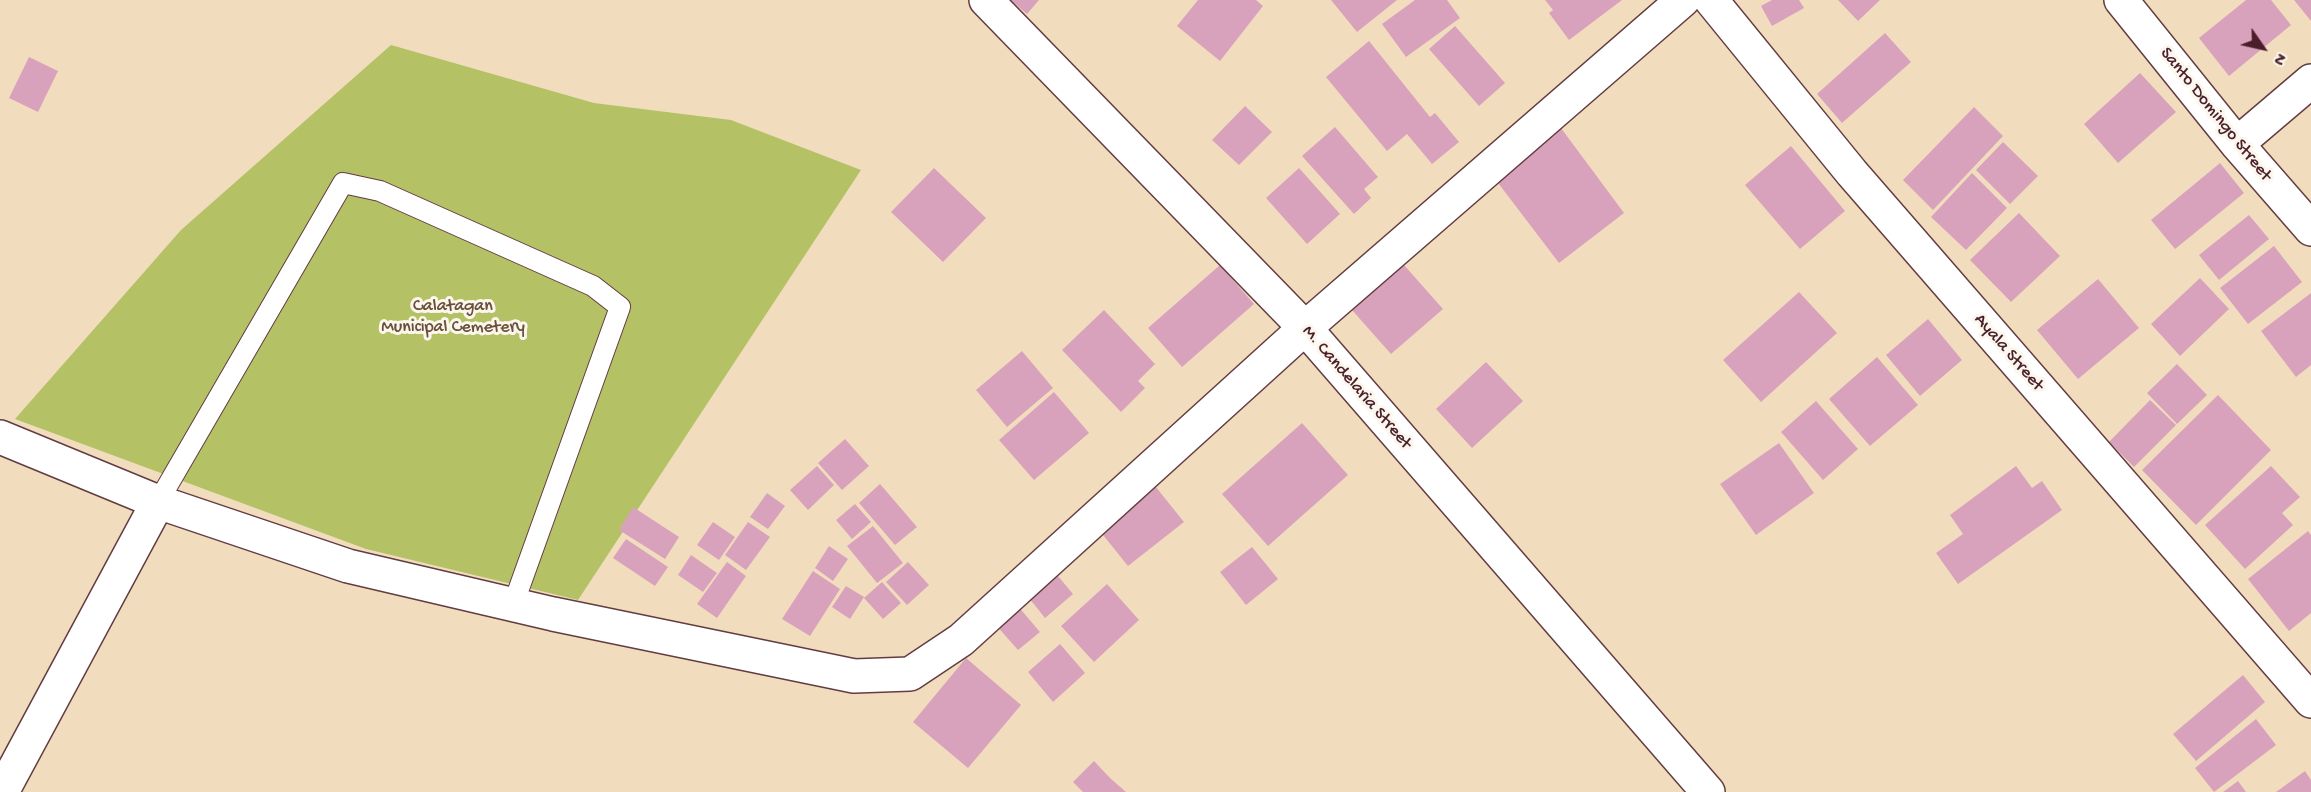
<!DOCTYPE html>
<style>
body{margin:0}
#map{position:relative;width:2311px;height:792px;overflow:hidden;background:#f1ddbe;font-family:"Gochi Hand",sans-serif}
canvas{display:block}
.north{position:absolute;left:2233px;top:18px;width:60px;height:60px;-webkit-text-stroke:4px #fbf7ec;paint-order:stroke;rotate:124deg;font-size:16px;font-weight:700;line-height:24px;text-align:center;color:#4a1f2b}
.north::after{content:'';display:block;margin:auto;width:21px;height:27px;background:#4a1f2b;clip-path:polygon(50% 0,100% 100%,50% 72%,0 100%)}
</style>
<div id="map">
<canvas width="2311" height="792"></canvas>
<div class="north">N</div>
</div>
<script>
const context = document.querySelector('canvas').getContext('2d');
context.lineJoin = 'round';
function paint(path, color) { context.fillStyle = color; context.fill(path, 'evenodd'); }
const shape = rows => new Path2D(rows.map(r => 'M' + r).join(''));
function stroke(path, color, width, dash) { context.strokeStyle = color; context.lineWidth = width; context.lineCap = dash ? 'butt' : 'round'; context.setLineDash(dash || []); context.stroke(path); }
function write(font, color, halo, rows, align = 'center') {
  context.font = font + ' "Gochi Hand",sans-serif'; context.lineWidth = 6; context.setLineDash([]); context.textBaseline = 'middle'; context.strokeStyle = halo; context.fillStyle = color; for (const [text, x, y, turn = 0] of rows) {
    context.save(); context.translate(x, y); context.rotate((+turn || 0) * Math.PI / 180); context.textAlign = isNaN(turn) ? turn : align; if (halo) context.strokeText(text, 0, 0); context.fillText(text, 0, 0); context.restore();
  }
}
paint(shape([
 [391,45,594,103,731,120,861,170,578,600,366,549,15,419,181,230]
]), '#b4c265');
paint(shape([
 [1010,0,1039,0,1027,14],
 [1198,0,1256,0,1263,6,1220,61,1177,26],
 [1331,0,1397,0,1357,32],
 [1415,0,1447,0,1460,18,1406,57,1382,24],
 [1545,0,1622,0,1569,40,1549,13,1553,10],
 [1772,0,1799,0,1804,8,1772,26,1761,6],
 [1838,0,1880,0,1858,21],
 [2246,0,2271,0,2291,25,2229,76,2199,38],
 [2294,0,2311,0,2311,21],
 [1455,26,1505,83,1479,106,1429,49],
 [1885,33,1911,62,1842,123,1817,94],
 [1369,41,1430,117,1435,113,1459,142,1432,164,1407,134,1387,151,1326,77],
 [29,57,58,71,38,112,9,98],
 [2140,73,2176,112,2118,163,2084,124],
 [1245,106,1272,132,1239,165,1212,140],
 [1974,107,2003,136,1933,210,1903,180],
 [1558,124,1624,213,1559,263,1492,175],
 [1335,127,1378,177,1364,189,1371,198,1354,214,1302,156],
 [2003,142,2038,176,2010,204,1976,170],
 [1791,146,1845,211,1800,249,1745,185],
 [2220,163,2244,193,2175,249,2151,220],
 [934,168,986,218,943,262,891,212],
 [1299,168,1340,214,1307,244,1266,198],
 [1972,173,2007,208,1966,250,1931,217],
 [2019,213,2060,256,2011,302,1970,260],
 [2249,215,2269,239,2219,280,2199,255],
 [2274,246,2302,282,2248,324,2220,288],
 [1396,256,1443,309,1391,354,1344,301],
 [1220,265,1254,304,1182,367,1148,328],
 [2200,278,2229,309,2180,356,2151,324],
 [2098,279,2139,328,2078,379,2037,330],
 [1799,292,1837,333,1761,402,1723,360],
 [2311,293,2311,365,2296,377,2261,331],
 [1104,310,1155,364,1138,381,1145,388,1121,412,1062,350],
 [1928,319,1962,360,1920,396,1886,355],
 [1022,351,1053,388,1007,427,976,390],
 [1877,357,1918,405,1870,446,1829,399],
 [1486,362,1523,401,1472,448,1436,409],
 [2177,364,2207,395,2177,424,2147,393],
 [1054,392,1089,433,1034,480,999,440],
 [2218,395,2271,450,2196,525,2142,470],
 [2150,400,2176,425,2134,467,2109,442],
 [1816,401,1858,449,1823,480,1781,432],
 [1302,423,1348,475,1268,546,1222,494],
 [845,439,869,466,842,490,818,463],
 [1779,443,1814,493,1756,535,1720,484],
 [817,466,834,485,808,510,790,490],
 [2016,466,2032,488,2042,481,2062,510,1958,584,1936,553,1963,534,1950,515],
 [2271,466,2300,497,2282,513,2293,525,2245,569,2205,525],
 [1151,481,1184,522,1128,566,1095,525],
 [880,484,917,527,895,545,859,503],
 [767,493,785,506,768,529,750,517],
 [855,504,871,522,852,539,836,520],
 [633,507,679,537,665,559,619,530],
 [713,522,735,537,719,560,697,545],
 [748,522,770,537,746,570,725,555],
 [873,526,903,563,877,583,847,546],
 [2308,531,2311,535,2311,613,2289,631,2248,579],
 [626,539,668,567,655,586,613,558],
 [829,546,848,559,833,581,815,568],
 [1252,547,1278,579,1246,605,1220,572],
 [691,555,717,573,703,592,678,575],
 [727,562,746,576,717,618,697,604],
 [908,562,929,585,907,605,886,582],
 [813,571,840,589,810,636,782,619],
 [1058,576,1073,594,1045,618,1029,598],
 [882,582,901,603,883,619,864,598],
 [1107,584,1139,620,1094,662,1061,626],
 [846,586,864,597,850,619,832,607],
 [1017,605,1040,632,1018,650,995,624],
 [1060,644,1085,673,1053,702,1028,672],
 [966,658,1021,705,968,768,913,722],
 [2243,675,2265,702,2196,761,2173,734],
 [2256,719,2276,745,2214,792,2195,768],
 [1094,761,1110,778,1126,792,1083,792,1073,782],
 [2305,771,2311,780,2311,792,2276,792],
 [2238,781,2246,792,2223,792]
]), '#d9a2bc');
const service = shape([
 [158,502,343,183,380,191,593,286,620,307,513,605]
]);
const minor = shape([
 [986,0,1305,328,1708,792],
 [2121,0,2237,144,2311,229],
 [2237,144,2311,81],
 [0,437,158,502,348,566,553,614,854,676,910,674,961,640,1305,328,1683,0],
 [2,792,158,502]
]);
const primary = shape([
 [1711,0,1852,173,2311,701]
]);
stroke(service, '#633c41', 22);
stroke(minor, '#633c41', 36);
stroke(primary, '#633c41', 36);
stroke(service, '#fff', 20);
stroke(minor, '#fff', 33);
stroke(primary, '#fff', 33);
write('18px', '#4a1f2b', '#fbf7ec', [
 ["Santo Domingo Street",2215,115,51],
 ["Ayala Street",2008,353,49],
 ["M. Candelaria Street",1356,388,49]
]);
write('18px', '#6a503c', '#fbf7ec', [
 ["Calatagan",453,307],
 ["Municipal Cemetery",453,328]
]);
</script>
